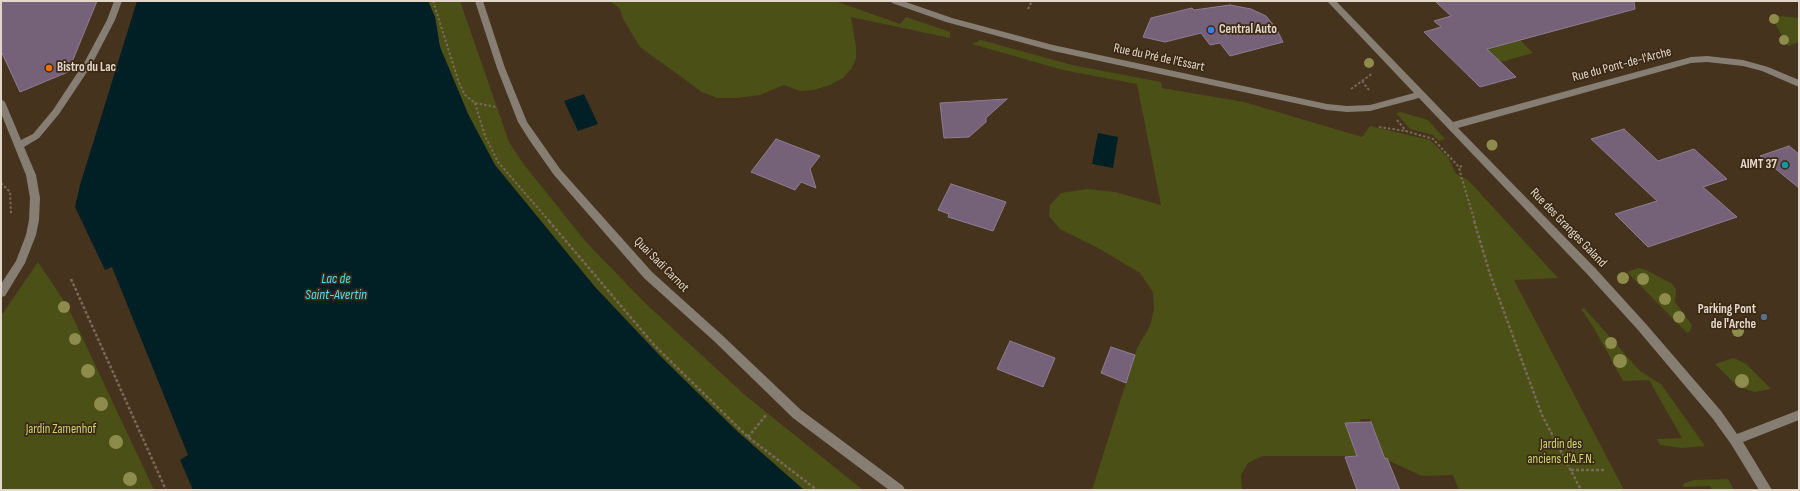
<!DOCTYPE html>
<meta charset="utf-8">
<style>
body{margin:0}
#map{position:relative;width:1800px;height:491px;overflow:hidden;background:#45331e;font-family:"Sofia Sans Condensed",sans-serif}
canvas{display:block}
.frame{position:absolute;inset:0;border:2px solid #e2d7ca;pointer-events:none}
</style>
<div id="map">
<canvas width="1800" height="491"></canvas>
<div class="frame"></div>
</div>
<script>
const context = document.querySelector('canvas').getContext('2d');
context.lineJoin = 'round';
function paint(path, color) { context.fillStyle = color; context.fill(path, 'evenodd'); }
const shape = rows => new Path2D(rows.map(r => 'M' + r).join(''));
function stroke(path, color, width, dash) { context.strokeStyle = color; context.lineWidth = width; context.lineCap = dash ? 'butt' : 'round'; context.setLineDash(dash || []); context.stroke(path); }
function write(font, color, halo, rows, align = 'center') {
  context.font = font + ' "Sofia Sans Condensed",sans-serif'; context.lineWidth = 3.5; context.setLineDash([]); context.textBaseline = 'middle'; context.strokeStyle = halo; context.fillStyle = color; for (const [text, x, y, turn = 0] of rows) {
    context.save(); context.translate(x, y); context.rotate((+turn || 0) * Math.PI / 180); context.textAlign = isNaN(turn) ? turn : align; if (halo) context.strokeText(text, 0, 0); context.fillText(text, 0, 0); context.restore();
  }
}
paint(shape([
 [428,1,460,1,509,142,522,162,586,242,645,303,746,396,863,490,804,490,738,432,697,394,595,287,495,165,468,114,440,47,435,17],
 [610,1,835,1,900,24,906,17,950,32,950,38,851,17,856,47,856,58,852,68,843,78,830,85,814,90,800,91,784,85,760,95,737,98,717,98,702,92,640,47,623,19,620,9],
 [1770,15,1799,18,1799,42,1788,46],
 [981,40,1072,65,1161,82,1162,88,1244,102,1362,137,1370,126,1430,140,1448,157,1456,174,1468,180,1558,278,1514,280,1624,490,1459,490,1453,475,1422,476,1385,459,1370,419,1360,419,1361,422,1345,423,1357,456,1262,456,1248,463,1241,475,1242,490,1092,490,1137,348,1150,326,1154,309,1153,292,1140,273,1100,249,1060,229,1049,216,1050,205,1061,193,1087,189,1115,192,1161,205,1137,84,1063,70,972,44],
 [1520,40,1533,53,1501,62,1487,49],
 [1401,112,1428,120,1445,139,1439,141,1433,135,1410,129,1396,113],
 [38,262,68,307,154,490,1,490,1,316],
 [1638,268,1646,270,1671,283,1676,289,1675,302,1692,325,1690,331,1687,333,1627,272],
 [1584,308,1640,371,1661,384,1705,446,1682,448,1660,445,1657,439,1682,438,1649,380,1623,381,1594,328,1581,309],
 [1734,358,1746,364,1771,389,1754,392,1737,386,1715,364],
 [1728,479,1734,490,1712,490,1710,486,1683,487,1684,483,1694,480]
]), '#4b5017');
paint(shape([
 [137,1,428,1,435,17,440,47,468,114,495,165,595,287,659,355,738,432,804,490,193,490,180,460,188,455,112,267,105,270,75,207,80,185],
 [584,94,598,124,578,131,564,101],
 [1098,133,1118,137,1113,168,1092,164]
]), '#012025');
const building = shape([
 [1,1,97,1,68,72,20,92,1,51,1,1],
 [1435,1,1634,1,1635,9,1487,49,1516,77,1480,87,1424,32,1441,27,1434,21,1451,16,1435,1],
 [1230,5,1251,9,1266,16,1276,28,1283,42,1230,56,1220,43,1210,45,1201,33,1165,42,1143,37,1151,18,1192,8,1194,10,1230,5],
 [1007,99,986,118,986,122,969,137,944,138,940,103,1007,99],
 [1624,129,1658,161,1694,149,1727,179,1703,187,1737,217,1648,247,1615,214,1657,201,1591,139,1624,129],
 [776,139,820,156,810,169,816,188,801,182,795,190,751,172,776,139],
 [1789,146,1799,154,1799,188,1760,156,1789,146],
 [951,184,1006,202,993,231,948,217,949,214,938,210,951,184],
 [1010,341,1055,358,1043,387,997,369,1010,341],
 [1111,347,1135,355,1126,383,1101,373,1111,347],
 [1371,422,1385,459,1387,458,1400,490,1357,490,1345,457,1357,456,1345,423,1371,422]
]);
paint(building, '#756279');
stroke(building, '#907c94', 1);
stroke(shape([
 [433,1,459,83,465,95,475,103,496,107],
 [1028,9,1032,1],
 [1362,81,1369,90],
 [1351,89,1373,73],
 [475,103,485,136,498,162,550,222],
 [1397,120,1406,131],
 [1379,127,1406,131,1433,139,1459,167],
 [1462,166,1459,167,1461,176,1475,222],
 [1,183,10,192,11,214]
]), '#796957', 2, [2.5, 2]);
stroke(shape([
 [549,221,655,346,748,437,817,490],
 [1474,221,1490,274,1542,415,1581,490],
 [71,279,166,490],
 [748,437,767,414],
 [1571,470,1605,470]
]), '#796957', 2.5, [3, 2]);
paint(shape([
 [114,1,122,1,115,20,91,66,59,114,39,138,24,147,36,175,40,198,39,220,36,235,25,263,5,296,1,297,1,284,16,261,26,235,29,220,30,198,26,175,1,113,1,99,5,102,21,140,33,134,53,110,84,63,107,20,114,1],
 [475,1,483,1,505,68,527,122,560,169,652,272,723,336,801,410,903,486,905,490,889,490,793,418,715,342,644,278,554,175,530,141,518,122,497,68,475,1],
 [891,1,903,1,952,18,1053,45,1327,104,1347,106,1370,105,1414,93,1327,1,1336,1,1453,122,1691,57,1707,56,1743,60,1768,67,1799,80,1799,87,1762,71,1743,66,1707,62,1691,63,1458,128,1596,269,1646,324,1721,411,1737,434,1799,410,1799,420,1743,442,1772,490,1759,490,1731,444,1713,419,1638,330,1588,275,1419,98,1370,111,1347,112,1327,110,1053,51,946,22,892,3,891,1]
]), '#877e73');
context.fillStyle = '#8e8c4c';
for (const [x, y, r] of [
 [1774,19,5],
 [1784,40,5],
 [1369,63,5],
 [1492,145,5.5],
 [1623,278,6],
 [1643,279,6],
 [1665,299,6],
 [64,307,6],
 [1714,308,6],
 [1679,317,6],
 [1738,331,6],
 [75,339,6],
 [1611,343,6],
 [1620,361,7],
 [88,371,7],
 [1742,381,7],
 [101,404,7],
 [116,442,7],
 [130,479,7]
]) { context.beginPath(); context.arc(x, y, r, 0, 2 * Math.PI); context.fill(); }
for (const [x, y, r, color] of [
 [1211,30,4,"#3f7fe0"],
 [49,68,4,"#e8710a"],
 [1785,165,4,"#0f9aa8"],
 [1764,317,4,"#5c6f8a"]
]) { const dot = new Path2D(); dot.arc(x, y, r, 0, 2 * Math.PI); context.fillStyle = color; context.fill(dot); stroke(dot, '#3b2914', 1.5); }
write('bold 13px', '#e2d7ca', '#3b2914', [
 ["Central Auto",1219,30],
 ["Bistro du Lac",57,68],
 ["AIMT 37",1777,165,"right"],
 ["Parking Pont",1756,310,"right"],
 ["de l'Arche",1756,325,"right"]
], 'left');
write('13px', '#e2d7ca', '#3b2914', [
 ["Rue du Pré de l'Essart",1159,58,12],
 ["Rue du Pont-de-l'Arche",1622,65,-15],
 ["Rue des Granges Galand",1568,228,46],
 ["Quai Sadi Carnot",661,265,45]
]);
write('13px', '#cad571', '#3b2914', [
 ["Jardin Zamenhof",61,430],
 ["Jardin des",1561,445],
 ["anciens d'A.F.N.",1561,460]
]);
write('italic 14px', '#4fdff7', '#3b2914', [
 ["Lac de",336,279],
 ["Saint-Avertin",336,295]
]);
</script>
